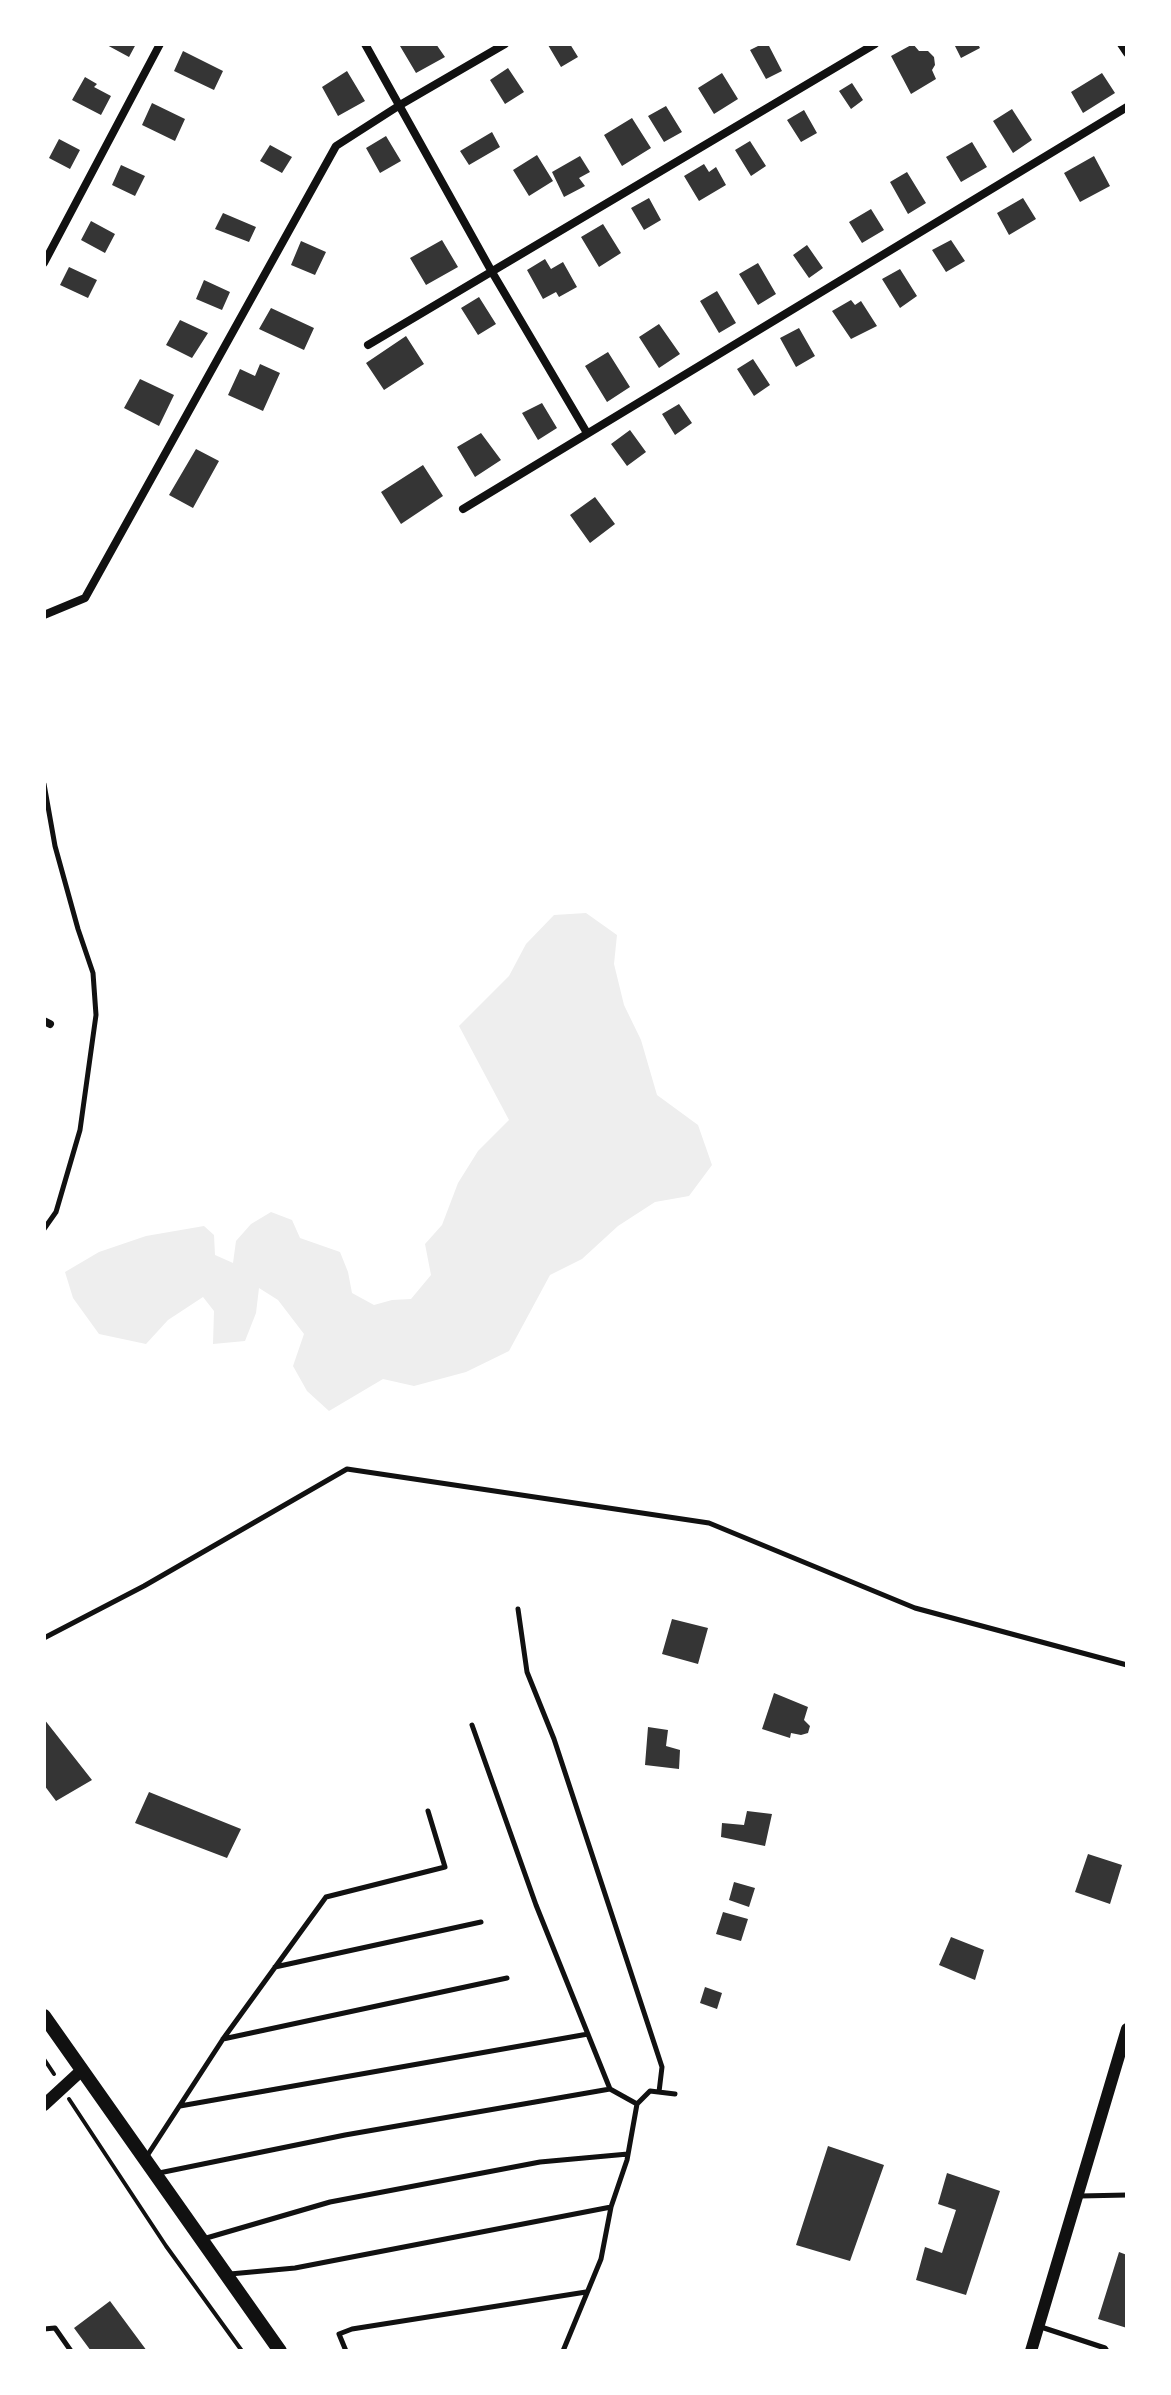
<!DOCTYPE html>
<style>
body{margin:0}
#map{position:relative;width:1171px;height:2395px;overflow:hidden;background:#fff;font-family:Ubuntu,sans-serif}
canvas{display:block}
.frame{position:absolute;inset:0;border:46px solid #fff;pointer-events:none}
</style>
<div id="map">
<canvas width="1171" height="2395"></canvas>
<div class="frame"></div>
</div>
<script>
const context = document.querySelector('canvas').getContext('2d');
context.lineJoin = 'round';
function paint(path, color) { context.fillStyle = color; context.fill(path, 'evenodd'); }
const shape = rows => new Path2D(rows.map(r => 'M' + r).join(''));
function stroke(path, color, width, dash) { context.strokeStyle = color; context.lineWidth = width; context.lineCap = dash ? 'butt' : 'round'; context.setLineDash(dash || []); context.stroke(path); }
paint(shape([
 [586,913,617,935,614,964,624,1005,641,1040,657,1095,698,1125,712,1165,689,1196,655,1202,618,1226,582,1259,550,1275,509,1351,466,1372,414,1386,383,1379,329,1411,307,1391,293,1366,304,1334,278,1300,259,1288,256,1313,245,1341,213,1344,214,1311,203,1297,168,1320,146,1344,99,1334,73,1298,65,1272,99,1252,146,1236,204,1226,214,1235,215,1255,233,1263,236,1241,251,1224,271,1212,292,1220,300,1238,340,1252,348,1272,352,1293,374,1305,392,1300,411,1299,431,1275,425,1244,442,1225,458,1183,478,1151,509,1120,459,1026,509,976,526,944,554,915]
]), '#eee');
paint(shape([
 [105,44,136,44,129,57],
 [403,44,436,44,445,57,416,73,400,46],
 [550,44,570,44,578,57,561,67,548,45],
 [762,44,768,44,782,71,766,79,750,50],
 [913,44,919,51,928,51,934,57,935,65,932,70,936,79,911,94,891,56],
 [954,44,978,44,980,48,961,58],
 [183,51,223,71,214,90,174,71],
 [508,68,524,92,505,104,490,80],
 [347,71,365,101,338,116,322,87],
 [722,73,738,99,714,114,698,88],
 [1102,73,1115,93,1083,113,1071,92],
 [85,77,97,84,94,87,111,96,101,115,72,100],
 [852,83,863,100,851,109,839,91],
 [152,103,185,119,175,141,142,125],
 [666,106,682,132,664,142,648,116],
 [1012,109,1032,140,1013,153,993,121],
 [804,110,817,133,801,142,787,120],
 [632,118,651,148,622,166,604,135],
 [492,132,500,147,469,165,460,151],
 [386,136,401,161,380,173,366,148],
 [59,139,80,150,70,169,49,158],
 [750,141,766,166,751,176,735,150],
 [972,142,987,167,961,182,946,157],
 [270,145,292,157,282,173,260,161],
 [537,155,553,181,529,196,513,170],
 [580,156,590,172,579,178,585,186,564,197,552,172],
 [1094,156,1110,186,1080,202,1064,173],
 [704,164,709,172,716,167,726,185,699,201,684,176],
 [121,165,145,176,135,196,112,185],
 [907,172,926,203,908,214,890,182],
 [649,198,661,220,644,230,631,208],
 [1023,198,1036,219,1009,235,997,213],
 [871,209,884,230,862,243,849,222],
 [223,213,256,227,249,242,215,229],
 [91,221,115,234,105,253,81,240],
 [603,224,621,253,599,267,581,237],
 [442,240,458,267,426,285,410,258],
 [951,240,965,261,946,272,932,250],
 [301,241,326,252,315,275,291,265],
 [807,245,823,268,809,278,793,255],
 [545,259,551,269,563,262,577,287,559,297,556,292,543,299,527,270],
 [758,263,776,294,758,305,739,274],
 [69,267,97,280,88,298,60,285],
 [900,269,917,296,900,308,882,279],
 [204,280,230,292,222,310,196,299],
 [717,291,736,323,719,333,700,301],
 [479,297,496,324,478,335,461,308],
 [851,300,855,305,861,301,877,326,851,339,832,311],
 [271,308,314,328,304,350,259,329],
 [180,320,208,333,192,358,166,345],
 [659,324,680,354,659,368,639,337],
 [799,328,815,356,796,367,780,338],
 [406,336,424,364,384,390,366,363],
 [608,352,630,387,607,402,585,366],
 [753,359,770,385,754,396,737,369],
 [260,364,280,373,263,411,228,395,240,369,255,376],
 [140,379,174,395,159,426,124,408],
 [542,403,557,428,538,440,522,413],
 [679,404,692,423,675,435,662,414],
 [630,430,646,452,627,466,611,444],
 [481,433,501,460,475,477,457,447],
 [196,449,219,461,193,508,169,495],
 [423,465,443,496,401,524,381,492],
 [595,497,615,524,590,543,570,515],
 [672,1619,708,1628,698,1664,662,1654],
 [774,1693,808,1707,804,1720,810,1726,808,1733,801,1735,791,1733,790,1738,762,1729],
 [44,1719,92,1780,56,1801,44,1785],
 [648,1727,668,1730,666,1746,680,1750,679,1769,645,1765],
 [149,1792,241,1829,227,1858,135,1823],
 [747,1811,772,1814,765,1846,721,1837,722,1823,744,1825],
 [1088,1854,1122,1865,1110,1904,1075,1892],
 [734,1882,755,1888,749,1907,729,1900],
 [723,1912,748,1919,741,1941,716,1934],
 [951,1937,984,1950,975,1980,939,1965],
 [705,1987,722,1993,717,2009,700,2003],
 [828,2146,884,2165,850,2261,796,2245],
 [947,2173,1000,2191,966,2295,916,2280,925,2247,942,2253,956,2210,938,2204],
 [1119,2252,1127,2255,1127,2328,1098,2319],
 [110,2301,147,2351,91,2351,74,2328]
]), '#353535');
stroke(shape([
 [44,2059,54,2074],
 [69,2099,166,2246,242,2351]
]), '#111', 4);
stroke(shape([
 [44,784,55,846,78,929,93,973,96,1015,80,1130,56,1212,44,1229],
 [518,1609,527,1672,554,1739,662,2067,659,2092],
 [44,1638,144,1586,347,1469,709,1523,915,1608,1127,1665],
 [472,1725,536,1905,610,2089,637,2104],
 [275,1967,481,1922],
 [223,2039,507,1978],
 [180,2106,588,2034],
 [145,2159,223,2039,326,1897,445,1867,428,1811],
 [159,2173,345,2135,610,2089],
 [1080,2196,1127,2195],
 [203,2239,330,2202,540,2162,628,2154],
 [230,2274,295,2268,611,2207],
 [1041,2327,1105,2348,1107,2351],
 [44,2329,55,2328,71,2351],
 [346,2351,339,2334,352,2329,586,2292],
 [563,2351,601,2259,611,2207,627,2160,637,2104,650,2091,675,2094]
]), '#111', 5);
stroke(shape([
 [365,44,492,272,587,433],
 [1121,44,1127,53],
 [44,263,160,44],
 [368,345,875,44],
 [463,509,1127,107],
 [44,615,85,598,336,146,400,105,505,44],
 [44,1021,50,1024]
]), '#111', 8);
stroke(shape([
 [44,2105,82,2070],
 [1031,2351,1127,2029]
]), '#111', 12);
stroke(shape([
 [44,2016,280,2351]
]), '#111', 14);
</script>
